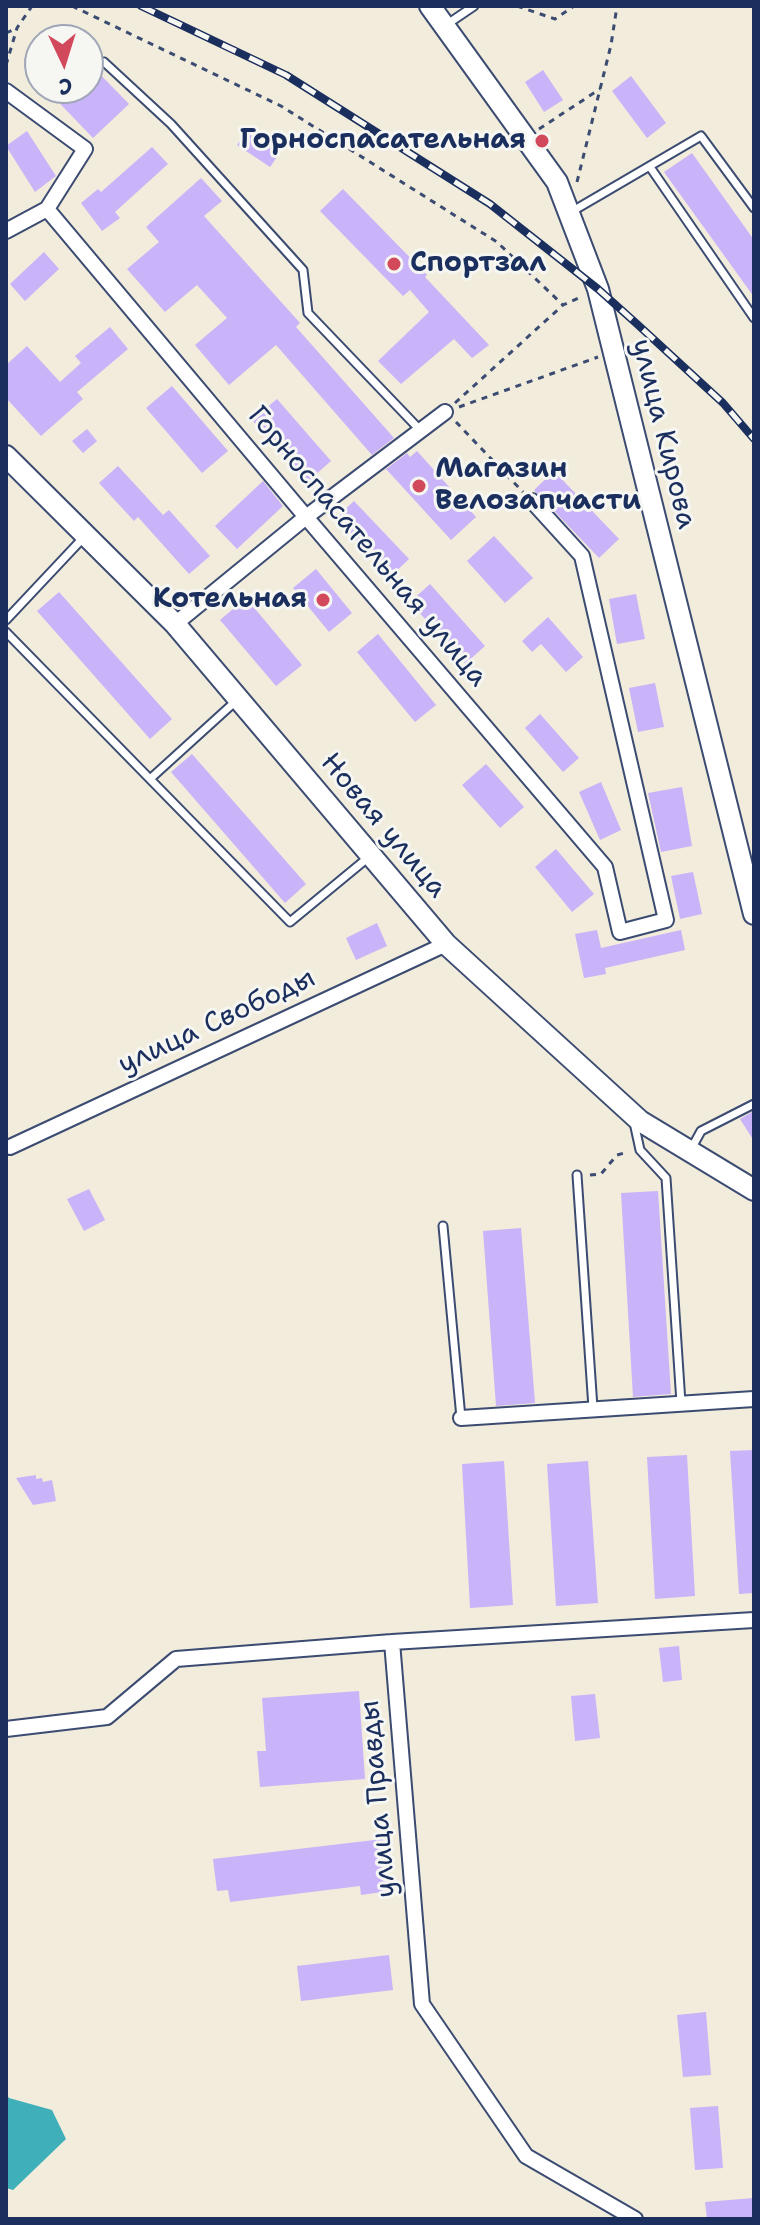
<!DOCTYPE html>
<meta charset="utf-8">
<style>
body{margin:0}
#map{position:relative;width:760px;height:2225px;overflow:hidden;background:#f1ecdb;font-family:"Shantell Sans",sans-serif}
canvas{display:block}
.frame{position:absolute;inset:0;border:8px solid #1b2f5e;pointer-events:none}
.north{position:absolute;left:24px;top:24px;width:80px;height:80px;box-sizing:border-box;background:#f6f6f2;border:2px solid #9ea6b7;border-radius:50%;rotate:176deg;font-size:22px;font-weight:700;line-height:32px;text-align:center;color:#1b2f5e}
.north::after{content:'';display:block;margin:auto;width:28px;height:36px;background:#d1495b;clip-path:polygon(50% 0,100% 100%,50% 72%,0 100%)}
</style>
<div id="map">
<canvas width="760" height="2225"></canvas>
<div class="frame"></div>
<div class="north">С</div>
</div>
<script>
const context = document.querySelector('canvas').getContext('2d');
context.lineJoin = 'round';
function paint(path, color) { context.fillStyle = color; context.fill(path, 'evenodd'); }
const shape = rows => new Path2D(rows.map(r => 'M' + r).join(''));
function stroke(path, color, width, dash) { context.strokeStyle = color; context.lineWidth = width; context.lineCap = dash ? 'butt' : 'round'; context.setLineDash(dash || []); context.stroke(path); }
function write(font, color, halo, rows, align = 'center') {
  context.font = font + ' "Shantell Sans",sans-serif'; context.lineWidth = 6; context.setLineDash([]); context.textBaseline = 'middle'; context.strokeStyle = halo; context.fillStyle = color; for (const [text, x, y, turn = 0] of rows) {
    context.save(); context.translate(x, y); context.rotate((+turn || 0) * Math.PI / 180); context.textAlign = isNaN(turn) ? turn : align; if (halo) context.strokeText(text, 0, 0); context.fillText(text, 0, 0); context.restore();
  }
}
paint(shape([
 [6,2094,9,2098,52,2110,66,2139,13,2190,6,2188]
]), '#3fafba');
paint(shape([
 [88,62,129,104,93,138,45,88,88,88],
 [543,70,563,100,544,112,525,82],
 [631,76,666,123,647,138,612,91],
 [27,131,56,176,35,192,6,146],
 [246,132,279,154,270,167,237,145],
 [152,147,168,164,115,212,120,218,102,231,81,203,98,189,101,192],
 [692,153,754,240,754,297,664,172],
 [201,178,222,201,204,216,300,323,296,327,394,438,372,455,276,345,229,385,195,345,227,318,197,285,165,312,127,269,159,242,146,227],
 [343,189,427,275,425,277,489,345,472,358,454,339,401,384,378,361,429,312,410,290,403,296,320,211],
 [44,252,59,269,25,301,10,284],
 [110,327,128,349,77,392,83,399,41,436,6,398,6,365,27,346,60,382,81,363,75,356],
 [172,386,228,451,202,473,146,408],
 [277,399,331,461,307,482,252,420],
 [87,429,97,441,83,453,72,441],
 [417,451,476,517,451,540,387,470,385,470,407,453,410,457],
 [118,466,163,515,169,510,210,556,189,574,138,517,134,521,99,483],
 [554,471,619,539,599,558,534,490],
 [263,481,283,506,237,549,215,526],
 [354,501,409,559,390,577,335,519],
 [494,536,533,578,505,603,467,561],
 [316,569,352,613,329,632,293,588],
 [430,584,485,646,465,664,410,602],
 [59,592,172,719,150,739,37,611],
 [636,594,645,639,617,644,609,599],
 [246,598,302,665,276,686,220,620],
 [548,617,583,657,566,672,541,644,532,652,522,641],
 [378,634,436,705,415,722,357,652],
 [655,683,664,727,638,732,629,688],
 [540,714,579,758,563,772,525,728],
 [192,754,306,884,285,903,171,772],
 [486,764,524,807,500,828,462,785],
 [601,782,621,830,600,840,579,792],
 [682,787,692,846,661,852,648,793],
 [556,849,594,894,572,912,535,867],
 [693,872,702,914,680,919,671,876],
 [377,923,387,946,356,960,346,938],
 [597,930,601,948,681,930,685,950,605,968,606,974,584,978,575,934],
 [752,1112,754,1116,754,1141,740,1119],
 [89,1189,105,1220,84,1231,67,1199],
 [658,1191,671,1394,633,1397,621,1193],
 [521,1228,535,1403,496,1406,483,1231],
 [754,1450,754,1593,739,1594,730,1451],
 [687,1455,695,1596,655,1599,647,1457],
 [504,1461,513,1605,470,1608,462,1464],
 [588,1461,598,1603,556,1606,547,1464],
 [36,1475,36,1479,42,1478,43,1482,52,1480,56,1501,33,1505,16,1478],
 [679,1646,682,1680,663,1682,659,1648],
 [359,1691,365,1779,260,1787,257,1751,266,1751,262,1698],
 [595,1694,600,1738,575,1741,571,1696],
 [383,1839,389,1891,361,1895,360,1886,230,1902,228,1890,217,1891,213,1859],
 [389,1955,393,1990,301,2001,297,1966],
 [706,2012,711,2075,683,2077,677,2015],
 [718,2106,723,2168,695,2170,690,2108],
 [754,2198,754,2219,707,2219,705,2202]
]), '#c9b3f9');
const service = shape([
 [446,25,474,6],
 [104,62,171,124,303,270,308,313,421,431],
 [650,167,754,318],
 [571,212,701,136,754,208],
 [6,620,84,537],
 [6,632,290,922,370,856],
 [150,779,237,700],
 [639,1122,635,1127,640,1150,666,1178,681,1403],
 [690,1151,701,1131,754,1104],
 [577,1175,593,1408],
 [443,1226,461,1418]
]);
const minor = shape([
 [6,91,85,149,47,209,6,231],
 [47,209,306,517,605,867,620,932,666,920,582,556,532,501],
 [175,624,306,517,445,412],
 [10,1147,446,944],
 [461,1418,754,1399],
 [6,1729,107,1717,176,1659,392,1642],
 [635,2219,526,2156,422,2004,392,1642,754,1620]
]);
const secondary = shape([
 [430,6,557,182,598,289,754,914],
 [6,456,175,624,446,944,640,1121,754,1190]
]);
stroke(service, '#3b4b71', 11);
stroke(minor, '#3b4b71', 18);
stroke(secondary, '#3b4b71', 24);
stroke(shape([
 [72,6,281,106,497,242,563,305],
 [517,6,555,19,574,6],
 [6,33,17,28],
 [6,65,17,28,32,6],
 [539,129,600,89],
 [577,182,611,45,617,6],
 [455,403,563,305,583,296],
 [459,407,598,357],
 [456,422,523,492],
 [590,1175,601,1174,617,1155,628,1152]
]), '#3b4b71', 3, [6, 6]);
stroke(service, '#fff', 7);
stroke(minor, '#fff', 14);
stroke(secondary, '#fff', 20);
const rail = shape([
 [141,6,286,75,490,204,598,289,637,324,723,403,754,439]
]);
stroke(rail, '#1b2f5e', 8);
stroke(rail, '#f6f6f2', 5, [15]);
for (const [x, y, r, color] of [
 [542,141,8,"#d1495b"],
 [394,264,8,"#d1495b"],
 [419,486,8,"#d1495b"],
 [323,600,8,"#d1495b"]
]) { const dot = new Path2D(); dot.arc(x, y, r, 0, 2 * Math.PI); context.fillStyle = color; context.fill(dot); stroke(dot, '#f6f6f2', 3); }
write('bold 28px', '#1b2f5e', '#f6f6f2', [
 ["Горноспасательная",526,141],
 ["Спортзал",410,264,"left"],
 ["Магазин",435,470,"left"],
 ["Велозапчасти",435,502,"left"],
 ["Котельная",307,600]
], 'right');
write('28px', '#1b2f5e', '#f6f6f2', [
 ["улица Кирова",663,434,76],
 ["Горноспасательная улица",367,547,50],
 ["Новая улица",383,826,50],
 ["улица Свободы",217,1022,-25],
 ["улица Правды",379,1799,-95]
]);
</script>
